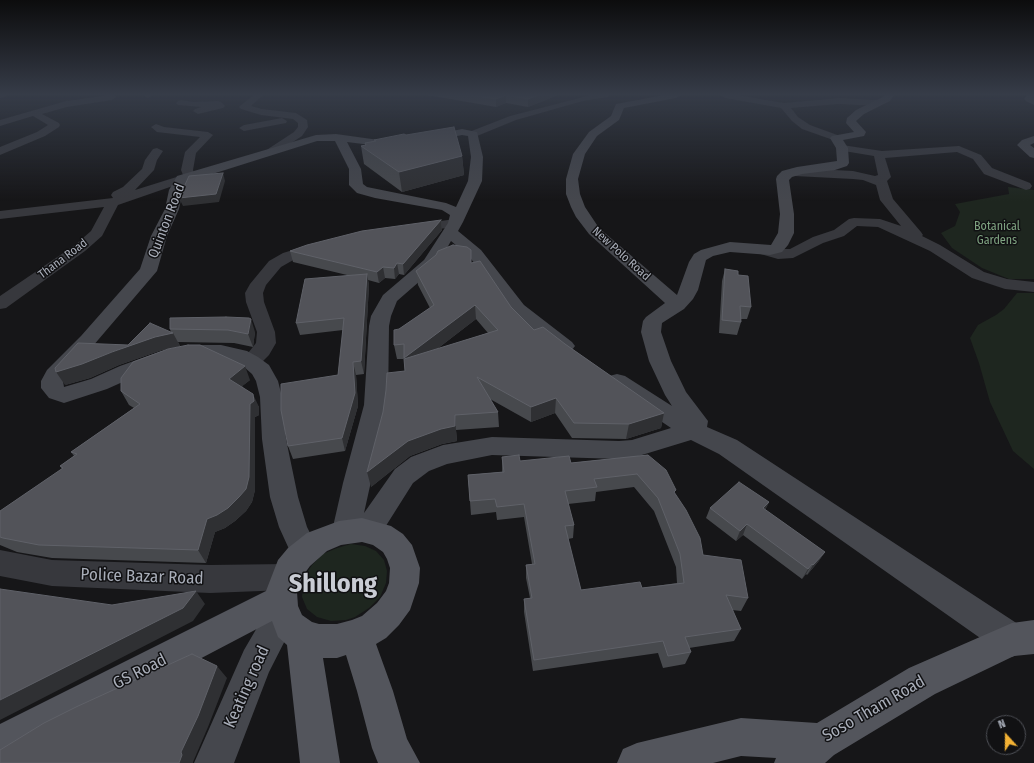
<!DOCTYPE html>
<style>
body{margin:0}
#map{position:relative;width:1034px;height:763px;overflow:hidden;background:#161618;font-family:"Fira Sans Condensed",sans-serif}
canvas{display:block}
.north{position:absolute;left:986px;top:715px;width:40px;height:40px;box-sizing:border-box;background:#111113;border:1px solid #4d4f55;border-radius:50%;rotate:339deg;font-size:11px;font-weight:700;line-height:16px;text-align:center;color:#a8adb8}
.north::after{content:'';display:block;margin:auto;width:14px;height:18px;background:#f2b134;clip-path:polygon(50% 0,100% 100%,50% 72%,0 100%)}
</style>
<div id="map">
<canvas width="1034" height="763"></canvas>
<div class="north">N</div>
</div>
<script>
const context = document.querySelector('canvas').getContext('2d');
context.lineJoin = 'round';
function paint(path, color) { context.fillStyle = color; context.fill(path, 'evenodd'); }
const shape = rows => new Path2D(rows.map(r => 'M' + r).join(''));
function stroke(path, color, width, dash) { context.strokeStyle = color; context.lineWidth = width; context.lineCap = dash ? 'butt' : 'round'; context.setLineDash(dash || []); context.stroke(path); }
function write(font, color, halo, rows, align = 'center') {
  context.font = font + ' "Fira Sans Condensed",sans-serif'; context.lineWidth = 3; context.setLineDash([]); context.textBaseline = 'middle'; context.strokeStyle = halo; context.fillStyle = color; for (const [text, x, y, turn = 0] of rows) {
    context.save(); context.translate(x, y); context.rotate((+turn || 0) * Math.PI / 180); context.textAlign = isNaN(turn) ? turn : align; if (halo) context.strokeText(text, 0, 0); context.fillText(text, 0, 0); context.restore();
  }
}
paint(shape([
 [1008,187,1034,190,1034,279,1009,279,982,268,952,248,941,233,955,226,960,212,955,204,1009,194],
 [1017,293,1034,293,1034,469,1013,451,990,402,979,363,970,338,978,325,996,315,1004,309],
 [351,544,365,546,376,551,384,560,387,571,386,583,380,597,369,608,355,617,346,620,331,621,317,617,307,609,302,597,304,577,312,565,323,554,337,548]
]), '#1e261f');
paint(shape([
 [0,95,6,95,5,97,0,98,0,95],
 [110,95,115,95,116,97,112,100,67,107,42,114,59,123,60,125,59,127,45,136,0,155,0,147,37,132,48,125,33,116,0,126,0,120,66,101,110,95],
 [143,95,152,95,148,98,143,95],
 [254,95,263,95,251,106,262,109,296,113,307,120,308,127,302,136,276,153,268,153,266,151,268,149,294,132,298,127,298,123,293,119,261,115,241,109,239,107,241,105,254,95],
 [591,95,609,95,608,97,583,101,516,120,477,136,473,137,468,134,469,132,510,116,591,95],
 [721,95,737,95,784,103,839,98,877,100,882,103,877,106,839,104,791,108,798,117,810,125,840,136,841,138,840,140,836,141,802,129,792,121,781,108,725,98,721,95],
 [181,100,194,102,218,101,221,102,225,106,223,108,198,114,193,111,195,109,201,107,178,105,176,103,178,101,181,100],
 [282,118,287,121,286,123,244,131,239,128,244,125,282,118],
 [156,124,164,127,208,132,213,135,196,153,193,170,195,176,193,179,118,205,102,236,85,251,6,308,0,309,0,296,75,245,91,231,104,207,0,219,0,211,113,198,111,195,113,192,123,187,142,169,145,160,153,149,157,148,163,151,157,160,154,170,135,190,183,175,181,170,185,152,200,137,157,132,151,127,156,124],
 [842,145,882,151,959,146,981,155,992,168,1030,183,1032,186,1030,189,1026,190,984,174,973,159,957,152,885,158,891,177,887,181,893,199,921,232,923,235,922,236,940,245,984,272,1007,279,1034,282,1034,292,1005,289,972,278,930,251,878,227,857,226,844,236,823,243,793,258,778,259,757,253,754,250,757,247,762,245,778,249,790,249,813,237,834,230,849,219,854,218,880,219,901,226,880,200,876,185,863,180,853,179,795,176,791,175,789,172,791,169,795,168,853,171,875,176,878,175,874,156,838,150,836,148,838,146,842,145],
 [455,219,460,220,462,223,460,226,412,233,407,232,405,229,407,226,412,225,455,219],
 [319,242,324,244,327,247,324,250,295,259,281,267,266,285,263,293,264,302,275,332,276,343,269,355,258,366,251,368,244,366,241,362,256,343,257,332,246,302,245,293,250,284,269,261,283,253,319,242],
 [0,550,52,560,210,565,286,564,296,567,301,577,296,587,286,590,210,593,52,586,0,576,0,550]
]), '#37383d');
paint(shape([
 [664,95,681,95,676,98,624,108,619,120,597,136,585,154,578,179,580,194,585,207,599,228,677,295,689,262,694,254,701,250,730,242,771,245,778,233,780,214,776,179,777,176,782,171,797,167,837,161,836,148,830,138,832,136,854,132,846,123,847,118,856,110,883,97,885,95,894,95,890,101,864,114,856,121,866,132,864,136,843,140,848,148,849,163,847,166,835,170,802,174,792,177,789,180,794,214,794,233,788,245,782,252,770,255,730,252,713,256,706,260,698,290,693,299,684,309,662,323,661,332,671,361,686,392,708,421,707,427,737,440,1024,628,1029,640,1024,652,1012,657,1000,652,719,454,691,440,632,458,619,459,492,455,447,464,429,471,413,483,377,540,367,543,356,539,346,543,336,540,332,531,343,483,364,405,369,326,371,316,383,295,424,260,448,223,450,215,442,210,375,198,357,193,349,185,349,169,335,141,317,141,187,182,183,190,179,209,167,236,157,271,63,381,64,387,91,379,120,366,162,351,194,345,221,345,247,351,258,357,269,365,278,381,282,397,286,439,298,497,307,527,319,551,314,560,304,564,294,560,279,527,270,497,262,439,260,397,256,381,252,374,244,367,233,361,221,357,194,357,174,361,136,376,107,389,64,403,49,398,41,388,41,381,47,370,81,336,140,269,151,236,165,209,169,190,177,176,316,135,336,134,379,140,428,136,462,129,477,132,483,157,482,181,463,222,458,231,481,250,524,305,572,342,575,346,572,350,565,352,558,350,510,313,469,256,451,241,436,267,397,301,391,316,389,326,388,405,364,513,395,469,411,457,443,445,492,437,619,441,632,440,671,428,609,386,606,381,609,376,617,374,625,376,672,406,665,395,649,361,641,332,643,321,646,317,665,303,589,234,576,217,571,207,566,194,566,179,573,154,589,132,611,116,616,104,664,95],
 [462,135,468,136,471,157,468,181,456,207,446,203,367,187,363,184,361,169,347,142,379,146,428,142,462,135],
 [1027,95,1034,95,1034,105,1026,101,1024,99,1027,95],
 [1034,136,1034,143,1030,145,1034,148,1034,158,1030,157,1017,145,1022,140,1034,136],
 [283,597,294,602,299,613,269,672,234,763,194,763,244,650,272,602,283,597]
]), '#45474d');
paint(shape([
 [362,518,391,526,403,534,412,545,420,568,419,583,410,610,399,625,386,638,376,644,393,691,407,739,420,763,378,763,372,748,357,691,346,655,337,658,323,658,340,763,300,763,287,645,278,637,272,621,13,757,0,763,0,724,266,591,278,560,288,548,307,533,339,521,362,518],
 [362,542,373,545,383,552,387,559,390,568,389,583,386,591,377,603,362,616,352,620,337,624,319,624,312,622,302,615,298,606,297,592,302,577,310,566,327,551,341,545,362,542],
 [1034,620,1034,654,1014,656,935,694,834,755,825,763,774,763,776,758,741,756,713,763,617,763,623,749,637,743,741,718,817,723,909,668,1012,623,1034,620]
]), '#53555c');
paint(shape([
 [427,95,557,95,546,100,528,107,506,103,496,107],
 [406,135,462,156,464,175,402,192,364,164,361,146,365,145,365,143,374,141,374,140],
 [441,220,442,230,404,275,399,274,395,279,385,278,379,283,368,280,369,285,364,374,356,375,358,406,345,451,293,459,288,446,338,375,343,330,300,335,296,323,347,275,293,262,290,251],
 [472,263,511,307,534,330,565,344,664,413,661,428,626,439,572,438,555,413,531,422,490,399,498,412,499,427,456,430,457,441,442,444,410,456,371,487,405,371,404,359,397,359,394,345,399,329,430,308,418,285,416,271],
 [476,319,488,333,437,349],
 [725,269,738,275,751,307,747,319,741,319,741,322,737,335,719,333,722,281],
 [170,318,255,332,253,347,234,343,178,342,180,346,162,350,119,365,90,378,65,385,128,345,171,332,170,329],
 [250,380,242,386,259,407,259,415,255,417,255,490,252,502,246,511,235,521,225,528,215,532,206,563,52,558,17,552,0,545,0,511,62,469,60,466,74,456,71,452,134,408,129,405,121,391],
 [648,455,675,494,703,555,748,598,741,611,732,610,741,629,734,641,689,648,691,652,685,664,663,668,658,653,533,671,524,612,524,599,530,598,526,578,526,565,532,564,524,517,497,520,496,512,471,515,468,475,502,472,502,457,520,461,571,463],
 [634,487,654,511,676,567,677,583,642,588,581,590,568,539,573,538,574,525,568,504,595,501,596,492],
 [769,502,765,510,825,552,818,562,807,575,806,574,802,579,743,535,736,541,706,518,710,508]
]), '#47494d');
paint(shape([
 [506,95,506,103,496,107,496,99],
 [539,95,557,95,546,100,528,107,528,99],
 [462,156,464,175,402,192,399,172],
 [223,173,225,181,219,202,183,206,179,198],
 [441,220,442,230,404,275,403,264],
 [397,263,399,274,395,279,394,268],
 [383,267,385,278,379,283,377,272],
 [367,274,369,285,364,374,361,361],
 [475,305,476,319,407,372,404,358],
 [251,319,255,332,253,347,248,334],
 [173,333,180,346,162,350,119,365,90,378,65,385,56,372,155,337],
 [353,362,356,375,358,406,345,451,342,438],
 [245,366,250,380,235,392,229,379],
 [253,394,259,407,259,415,255,417,255,490,252,502,246,511,235,521,225,528,215,532,206,563,198,550,207,519],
 [556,398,555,413,531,422,531,407],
 [664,413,661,428,626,439,629,424],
 [455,415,456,430,457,441,442,444,410,456,371,487,367,472,408,441],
 [769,502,764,512,763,508],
 [747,524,743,535,736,541,740,531],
 [825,552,818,562,807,575,813,565],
 [812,564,806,574,802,579,808,569],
 [196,591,205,604,193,621,0,720,0,700],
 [217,666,227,678,208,727,193,762,193,763,179,763,181,752]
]), '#2f3033');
const building = shape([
 [470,95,539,95,528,99,506,95,496,99,470,95],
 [454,127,462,156,399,172,361,146,366,145,365,143,376,141,374,140,404,134,406,135,454,127],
 [223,173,216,194,179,198,189,176,223,173],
 [441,220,403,264,397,263,394,268,383,267,377,272,290,251,307,245,362,231,441,220],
 [453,245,467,247,471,250,471,263,480,261,511,307,534,330,543,327,565,344,664,413,629,424,574,423,556,398,531,407,477,377,498,412,455,415,455,426,441,429,408,441,367,472,383,412,386,390,387,373,405,371,404,359,498,330,475,305,404,358,404,344,394,345,394,330,399,329,434,305,416,271,436,255,438,251,453,245],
 [725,269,738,271,738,275,748,276,751,307,740,306,741,322,722,320,725,269],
 [367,274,361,361,353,362,355,393,342,438,288,446,281,410,281,384,338,375,344,318,296,323,305,279,367,274],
 [226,317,249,318,251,319,248,334,228,330,170,329,170,318,226,317],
 [150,323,173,333,155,337,112,352,82,364,56,372,55,368,78,343,128,345,150,323],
 [188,345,200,345,245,366,229,379,253,394,254,401,250,404,249,477,246,489,239,497,228,508,217,515,207,519,198,550,39,545,3,538,0,537,0,511,63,468,60,466,77,454,71,452,140,404,121,391,121,378,133,362,168,349,188,345],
 [519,455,520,461,569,456,571,463,648,455,666,470,676,490,674,492,686,510,700,538,703,555,741,560,748,598,726,595,741,629,685,637,691,652,668,656,663,641,534,660,524,599,532,598,526,565,535,564,524,504,497,507,495,499,470,501,468,475,504,472,502,457,519,455],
 [637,474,658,498,680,554,684,583,642,588,640,582,581,590,565,526,574,525,565,491,597,487,594,479,637,474],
 [739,482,769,502,763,508,825,552,813,565,812,564,808,569,747,524,740,531,710,508,739,482],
 [0,589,112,605,196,591,183,608,0,700,0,589],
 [192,654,217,666,198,716,181,752,182,755,179,763,0,763,0,750,44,723,76,707,192,654]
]);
paint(building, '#525359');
stroke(building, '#5f6168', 1);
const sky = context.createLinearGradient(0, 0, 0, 201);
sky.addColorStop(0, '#0c0c0d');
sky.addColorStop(0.47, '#363c48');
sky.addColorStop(1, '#363c4800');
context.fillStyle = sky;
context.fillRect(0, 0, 1034, 201);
write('12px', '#7fa381', '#111113', [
 ["Botanical",997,227],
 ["Gardens",997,241]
]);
write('12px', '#a8adb8', '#111113', [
 ["New Polo Road",621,254,42],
 ["Thana Road",63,259,-37]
]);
write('14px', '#a8adb8', '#111113', [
 ["Quinton Road",167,221,-69]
]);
write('17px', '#a8adb8', '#111113', [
 ["Police Bazar Road",142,577,2],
 ["GS Road",140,672,-27],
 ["Keating road",247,687,-66],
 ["Soso Tham Road",874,709,-30]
]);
write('bold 26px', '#c9ccd4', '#111113', [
 ["Shillong",333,585]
]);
</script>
